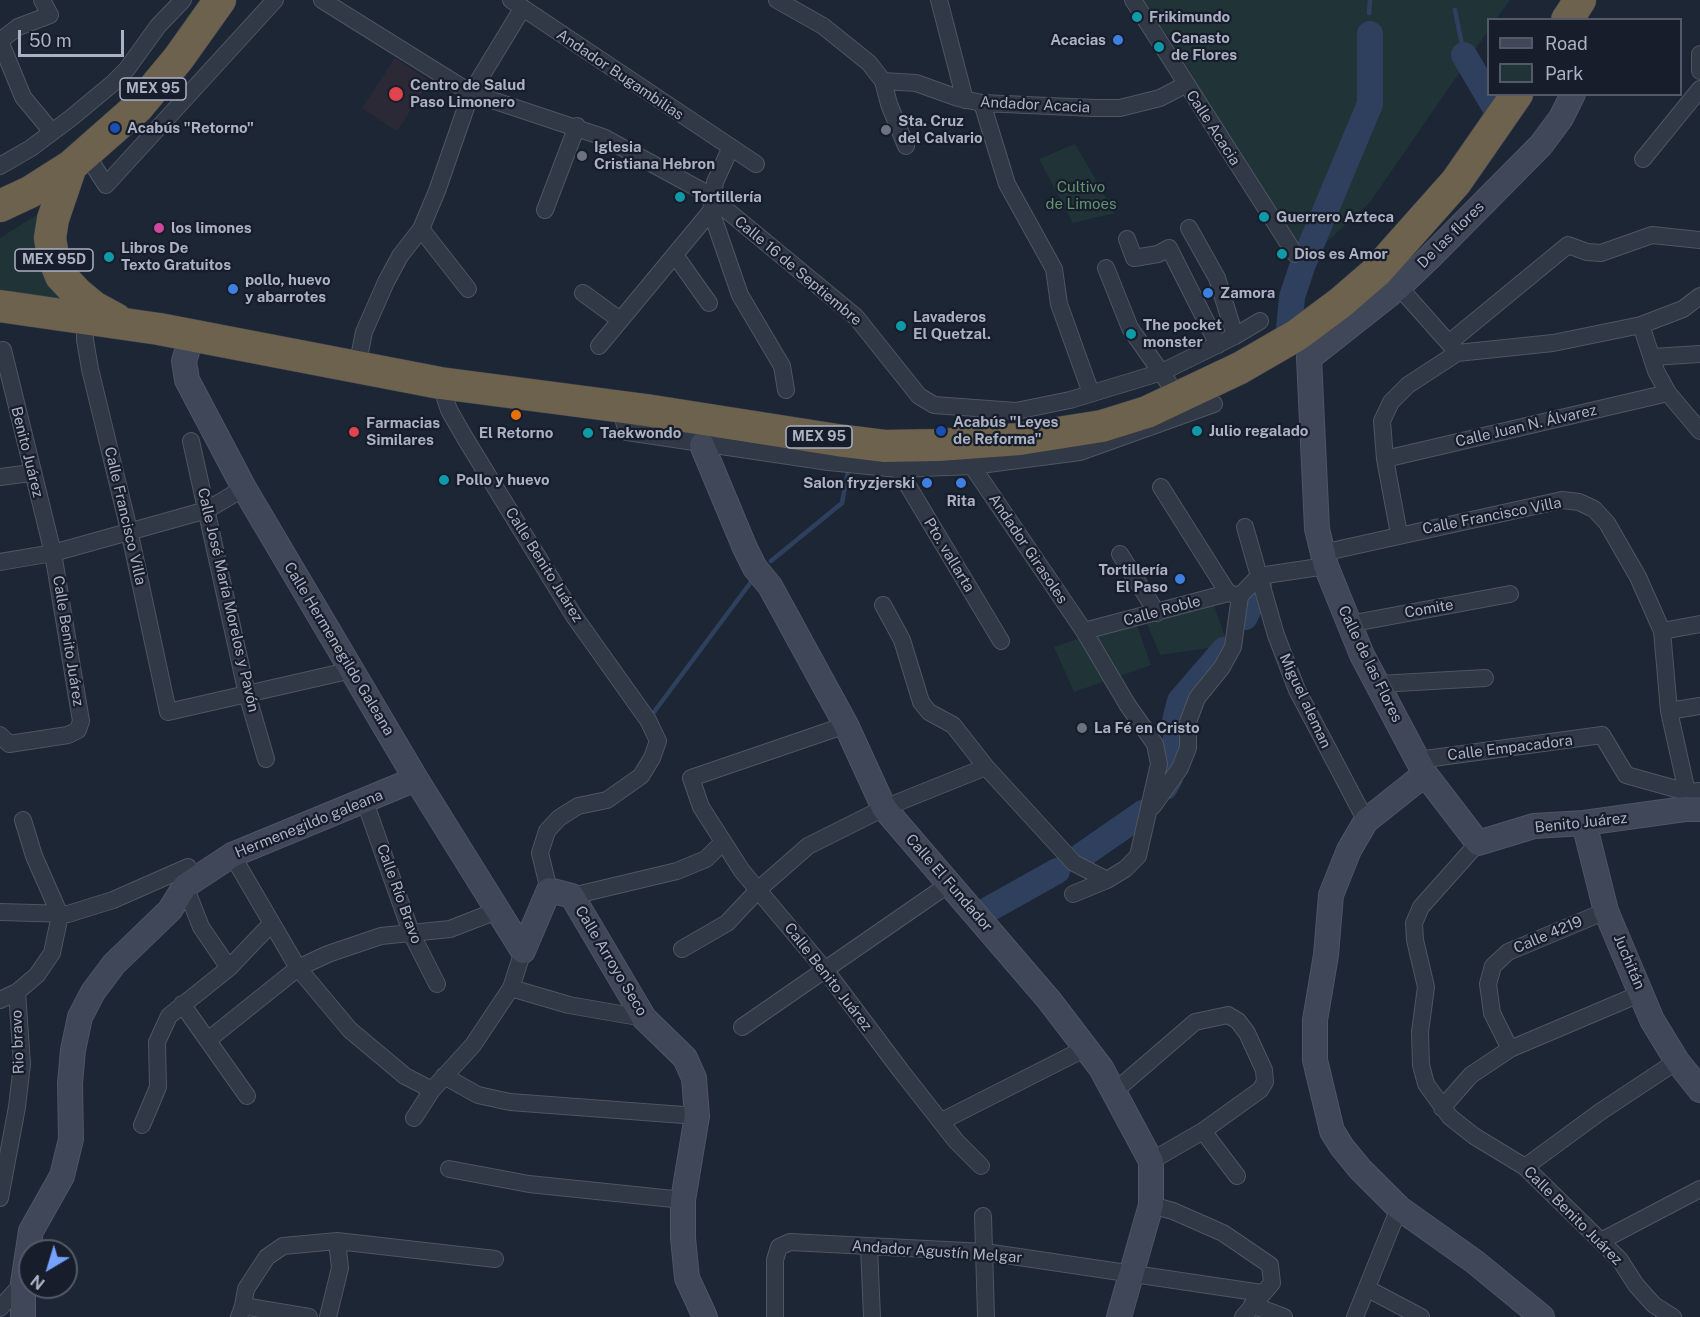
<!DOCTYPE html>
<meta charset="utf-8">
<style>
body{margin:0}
#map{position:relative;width:1700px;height:1317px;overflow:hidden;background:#1d2635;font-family:"Public Sans",sans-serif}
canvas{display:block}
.legend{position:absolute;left:1487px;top:18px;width:195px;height:78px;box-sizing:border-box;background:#171d2a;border:2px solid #525968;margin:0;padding:8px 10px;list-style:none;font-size:18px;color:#aab2c4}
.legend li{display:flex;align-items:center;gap:12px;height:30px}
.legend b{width:30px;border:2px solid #525968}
.north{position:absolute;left:18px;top:1239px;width:60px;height:60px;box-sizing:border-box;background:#171d2a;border:2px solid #525968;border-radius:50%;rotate:218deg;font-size:16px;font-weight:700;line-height:24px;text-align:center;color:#aab2c4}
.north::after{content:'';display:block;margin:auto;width:21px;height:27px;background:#76a1fd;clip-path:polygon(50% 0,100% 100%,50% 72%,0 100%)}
.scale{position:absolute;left:18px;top:30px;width:106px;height:27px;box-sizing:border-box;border:3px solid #aab2c4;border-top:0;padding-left:8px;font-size:18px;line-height:21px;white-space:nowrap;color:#aab2c4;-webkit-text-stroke:4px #171d2a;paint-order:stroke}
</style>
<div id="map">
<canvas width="1700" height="1317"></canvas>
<ul class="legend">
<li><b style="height:8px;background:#3f4759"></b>Road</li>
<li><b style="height:16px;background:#203438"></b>Park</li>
</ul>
<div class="north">N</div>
<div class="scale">50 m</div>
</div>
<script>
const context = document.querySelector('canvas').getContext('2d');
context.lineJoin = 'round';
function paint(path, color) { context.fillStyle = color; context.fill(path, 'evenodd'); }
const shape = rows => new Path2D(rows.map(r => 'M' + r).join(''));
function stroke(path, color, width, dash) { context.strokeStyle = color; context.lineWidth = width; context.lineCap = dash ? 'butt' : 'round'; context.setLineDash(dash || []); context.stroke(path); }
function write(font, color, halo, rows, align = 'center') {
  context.font = font + ' "Public Sans",sans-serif'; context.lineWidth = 4.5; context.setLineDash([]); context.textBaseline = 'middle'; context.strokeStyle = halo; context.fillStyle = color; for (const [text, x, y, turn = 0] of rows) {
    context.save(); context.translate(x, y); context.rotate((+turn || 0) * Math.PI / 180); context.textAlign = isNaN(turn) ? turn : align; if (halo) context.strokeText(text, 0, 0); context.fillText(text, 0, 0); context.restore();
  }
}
paint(shape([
 [395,58,430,81,397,131,362,108]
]), '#2c2937');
paint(shape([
 [1143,0,1510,0,1496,19,1488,20,1488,31,1370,202,1303,264,1171,41],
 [1075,144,1086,163,1115,213,1073,223,1039,159],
 [43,211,63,299,0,300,0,238],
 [1213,603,1228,645,1160,655,1145,619],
 [1135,620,1151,665,1074,692,1054,647]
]), '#203438');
stroke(shape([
 [1455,10,1464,55],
 [1369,13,1370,0],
 [771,561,842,503,848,471],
 [654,712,751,582]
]), '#2f405e', 4.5);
stroke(shape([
 [1464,55,1500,116,1488,131],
 [1289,330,1292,297,1303,264,1370,104,1370,34],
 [1245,617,1259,586],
 [1165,787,1170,778,1176,738,1175,721,1180,701,1224,650],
 [1081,856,1143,813],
 [982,913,1057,871]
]), '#2f405e', 26);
const street = shape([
 [42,0,50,15,18,27,0,41,23,97,52,132],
 [322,0,471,93,603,137,706,193,856,317,919,396,934,405,1016,411,1070,400,1162,372,1235,336,1260,321],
 [511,0,756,164],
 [777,0,823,26,869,63,883,81,889,104,906,146],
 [939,0,965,100],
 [1133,0,1295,254],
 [1700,54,1700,71],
 [883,81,916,83,958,98,982,103,1094,108,1120,108,1160,98,1185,85],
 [982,103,1007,184,1054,269,1059,304,1091,393],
 [86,154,106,185,275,0],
 [1643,159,1700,89],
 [0,166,31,148,71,118,112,84,127,69,158,26,183,0],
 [545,210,577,126],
 [711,211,740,295,782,366,786,390],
 [1189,228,1217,278,1235,336],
 [421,229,468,289],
 [1127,239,1134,258,1158,254,1169,248,1218,345],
 [675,255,709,303],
 [1106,268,1130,328,1179,398],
 [1390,282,1399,287,1455,350],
 [583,293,620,320],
 [85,319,85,340,90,369,129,530,168,712,352,670],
 [1641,325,1656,371,1668,393,1700,431],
 [1450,342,1568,245,1587,252,1601,253,1652,235,1700,240],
 [599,346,711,211,715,182,731,147],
 [1653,357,1700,354],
 [357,367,364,332,386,282,400,256,421,229,437,191,471,93,522,9],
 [440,383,449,410,465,438,574,616,648,720,658,741,652,758,641,776,607,800,578,806,559,818,547,831,540,853,549,890],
 [620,407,627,432,829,462,898,469,972,466,1080,452,1214,404],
 [191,441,247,694,266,759],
 [1385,459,1668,393],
 [972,466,1084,631,1127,704,1155,744,1159,764,1138,856,1125,869,1107,880,1073,894],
 [898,469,1001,641],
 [0,477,31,473],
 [1161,487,1228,593],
 [1399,534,1385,459,1382,421,1391,402,1408,385,1457,353,1553,343,1641,325,1683,309,1700,296],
 [1322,553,1562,500,1579,502,1594,509,1607,523,1638,577,1662,631,1669,711,1687,792,1685,809],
 [1120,554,1157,613],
 [0,562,53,553,207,510,244,488],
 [1326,566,1259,576,1276,635,1297,690,1366,821],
 [883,605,902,640,921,702,929,712,953,725,986,767,1074,863,1107,880],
 [1349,624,1510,594],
 [1084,631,1228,593,1240,596],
 [1662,631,1700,624],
 [1379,684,1485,678],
 [1669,711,1700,706],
 [846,725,691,778,701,807,742,871,826,971,901,1071,956,1141,981,1166],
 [0,735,9,744,68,735,78,730,81,721,53,553,3,350],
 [1418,760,1602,735,1626,775,1687,792,1700,791],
 [365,802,412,935,437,984],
 [1153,806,1180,768,1188,748,1188,722,1197,698,1222,667,1233,647,1240,596,1259,576,1245,527],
 [1478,843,1421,907,1414,923,1415,940,1426,987,1420,1032,1421,1065,1426,1084,1450,1117,1474,1136,1525,1167,1620,1260,1636,1285,1654,1305,1673,1317],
 [232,855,298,968,350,1030,405,1076,432,1090],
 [186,880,185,886,201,927,229,968],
 [572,896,677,871,706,859,722,843],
 [0,912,68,914,113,900,188,867],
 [682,949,727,923,759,889,808,846,884,808,986,767],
 [511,988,569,1005,644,1018],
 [0,1000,17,992,37,975,52,953,60,915,34,856,23,820],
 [182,1004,247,1096],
 [742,1027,949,884],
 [208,1040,298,968,328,954,381,936,450,929,499,910],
 [1510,1049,1492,1013,1488,984,1493,966,1508,952,1606,911],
 [444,1076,478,1095,510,1102,697,1116],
 [1115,1091,1195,1022,1228,1015,1238,1021,1247,1033,1264,1070,1265,1082,1260,1090,1203,1131,1151,1161],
 [1442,1108,1471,1075,1510,1049,1642,993],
 [414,1118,432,1090,473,1045,511,988,523,951],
 [942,1121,1084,1049],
 [142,1125,158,1087,157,1042,169,1016,229,968,271,924],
 [1203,1131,1237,1176],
 [1525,1167,1600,1112,1677,1061],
 [449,1169,529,1184,683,1200],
 [0,1198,17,1107,22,1064,17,992],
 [1151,1205,1173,1211,1223,1233,1270,1265,1272,1283,1243,1317],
 [983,1216,986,1317],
 [1601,1241,1700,1189],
 [869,1247,872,1317],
 [1368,1289,1421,1317],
 [1252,1305,1284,1317],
 [243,1306,246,1289,267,1257,283,1246,337,1241,495,1259],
 [0,1308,23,1283],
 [239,1317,243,1306,309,1317],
 [328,1317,340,1268,337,1241],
 [775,1317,775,1260,779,1247,790,1242,985,1252,1262,1293],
 [1355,1317,1399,1208]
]);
const secondary = shape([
 [1573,94,1561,118,1541,145,1431,256,1399,287,1309,358,1317,529,1326,566,1362,655,1425,774,1478,843,1534,826,1584,823,1685,809,1700,809],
 [192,336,184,361,187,380,244,488,416,779,523,951],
 [702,445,745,548,755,568,770,586,846,725,884,808,1049,1000,1101,1068,1151,1161,1151,1205,1119,1317],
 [1425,774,1366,821,1349,850,1331,895,1326,955,1315,1020,1315,1060,1332,1131,1342,1147,1360,1169,1399,1208,1475,1262,1542,1317],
 [1584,823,1606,911,1652,1020,1677,1061,1700,1090],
 [523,951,549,890,572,896,644,1018,685,1058,694,1078,697,1116,683,1200,683,1238,687,1278,705,1317],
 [23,1317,23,1283,31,1231,62,1176,71,1139,70,1083,73,1050,80,1017,93,992,114,964,170,910,185,886,232,855,416,779]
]);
const highway = shape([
 [1567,20,1580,0],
 [71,166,53,219,50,238,53,256,61,276,77,293,94,307,116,319],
 [0,206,30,192,71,166,138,107,178,59,220,0],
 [0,306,159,329,440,383,646,410,837,440,885,446,939,445,1020,439,1102,426,1147,412,1240,368,1297,335,1340,303,1376,272,1456,182,1517,94]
]);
stroke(street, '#4e5564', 18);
stroke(secondary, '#4e5564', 26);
stroke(highway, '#3c4250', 33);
stroke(street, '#313846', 16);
stroke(secondary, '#3f4759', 24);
stroke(highway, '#6d624d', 32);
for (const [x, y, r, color] of [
 [1137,17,6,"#0f9aa8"],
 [1118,40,6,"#3f7fe0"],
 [1159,47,6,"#0f9aa8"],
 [396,94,8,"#e0444e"],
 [115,128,6,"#1a4fb4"],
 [886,130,6,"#6b7280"],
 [582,156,6,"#6b7280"],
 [680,197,6,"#0f9aa8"],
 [1264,217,6,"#0f9aa8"],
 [159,228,6,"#d1479c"],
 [1282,254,6,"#0f9aa8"],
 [109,257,6,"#0f9aa8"],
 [233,289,6,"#3f7fe0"],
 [1208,293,6,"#3f7fe0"],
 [901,326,6,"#0f9aa8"],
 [1131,334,6,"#0f9aa8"],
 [516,415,6,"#e8710a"],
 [941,431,6,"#1a4fb4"],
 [1197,431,6,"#0f9aa8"],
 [354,432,6,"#e0444e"],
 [588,433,6,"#0f9aa8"],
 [444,480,6,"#0f9aa8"],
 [927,483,6,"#3f7fe0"],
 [961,483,6,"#3f7fe0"],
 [1180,579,6,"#3f7fe0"],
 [1082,728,6,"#6b7280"]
]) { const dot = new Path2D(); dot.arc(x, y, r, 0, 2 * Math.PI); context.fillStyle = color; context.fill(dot); stroke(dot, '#171d2a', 2); }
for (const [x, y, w] of [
 [153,89,66],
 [54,260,78],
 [819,437,66]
]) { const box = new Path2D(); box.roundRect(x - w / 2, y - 11, w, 22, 4.5); context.fillStyle = '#171d2a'; context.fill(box); stroke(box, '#aab2c4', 1.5); }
write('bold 14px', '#aab2c4', null, [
 ["MEX 95",153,89],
 ["MEX 95D",54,260],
 ["MEX 95",819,437]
]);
write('bold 15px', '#aab2c4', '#171d2a', [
 ["Frikimundo",1149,17],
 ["Canasto",1171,38],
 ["de Flores",1171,55],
 ["Acacias",1106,40,"right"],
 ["Centro de Salud",410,85],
 ["Paso Limonero",410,102],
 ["Sta. Cruz",898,121],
 ["del Calvario",898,138],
 ["Acabús \"Retorno\"",127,128],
 ["Iglesia",594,147],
 ["Cristiana Hebron",594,164],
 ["Tortillería",692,197],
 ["Guerrero Azteca",1276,217],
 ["los limones",171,228],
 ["Libros De",121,248],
 ["Texto Gratuitos",121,265],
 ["Dios es Amor",1294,254],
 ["pollo, huevo",245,280],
 ["y abarrotes",245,297],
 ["Zamora",1220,293],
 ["Lavaderos",913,317],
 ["El Quetzal.",913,334],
 ["The pocket",1143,325],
 ["monster",1143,342],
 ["Acabús \"Leyes",953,422],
 ["de Reforma\"",953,439],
 ["Farmacias",366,423],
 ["Similares",366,440],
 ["Julio regalado",1209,431],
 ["El Retorno",516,433,"center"],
 ["Taekwondo",600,433],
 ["Pollo y huevo",456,480],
 ["Salon fryzjerski",915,483,"right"],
 ["Rita",961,501,"center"],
 ["Tortillería",1168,570,"right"],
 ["El Paso",1168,587,"right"],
 ["La Fé en Cristo",1094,728]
], 'left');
write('15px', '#aab2c4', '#171d2a', [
 ["Andador Bugambilias",620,75,34],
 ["Andador Acacia",1035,105,3],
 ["Calle Acacia",1213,128,57],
 ["De las flores",1451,235,-45],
 ["Calle 16 de Septiembre",798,271,40],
 ["Calle Juan N. Álvarez",1526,426,-13],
 ["Benito Juárez",27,452,76],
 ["Calle Francisco Villa",125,516,77],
 ["Calle Francisco Villa",1492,516,-11],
 ["Andador Girasoles",1028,549,56],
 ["Pto. vallarta",949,555,59],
 ["Calle Benito Juárez",544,565,58],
 ["Calle José María Morelos y Pavón",228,600,77],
 ["Comite",1429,609,-10],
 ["Calle Roble",1162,611,-15],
 ["Calle Benito Juárez",68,641,81],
 ["Calle Hermenegildo Galeana",339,649,59],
 ["Calle de las Flores",1370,664,64],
 ["Miguel aleman",1305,701,65],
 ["Calle Empacadora",1510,748,-7],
 ["Benito Juárez",1581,823,-6],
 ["Hermenegildo galeana",309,824,-22],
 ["Calle El Fundador",949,883,49],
 ["Calle Río Bravo",399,894,70],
 ["Calle 4219",1548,935,-23],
 ["Calle Arroyo Seco",611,961,59],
 ["Juchitán",1629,962,67],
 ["Calle Benito Juárez",828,977,52],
 ["Rio bravo",18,1042,-92],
 ["Calle Benito Juárez",1573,1216,45],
 ["Andador Agustín Melgar",937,1252,4]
]);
write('15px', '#629471', '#171d2a', [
 ["Cultivo",1081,187],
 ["de Limoes",1081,204]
]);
</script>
